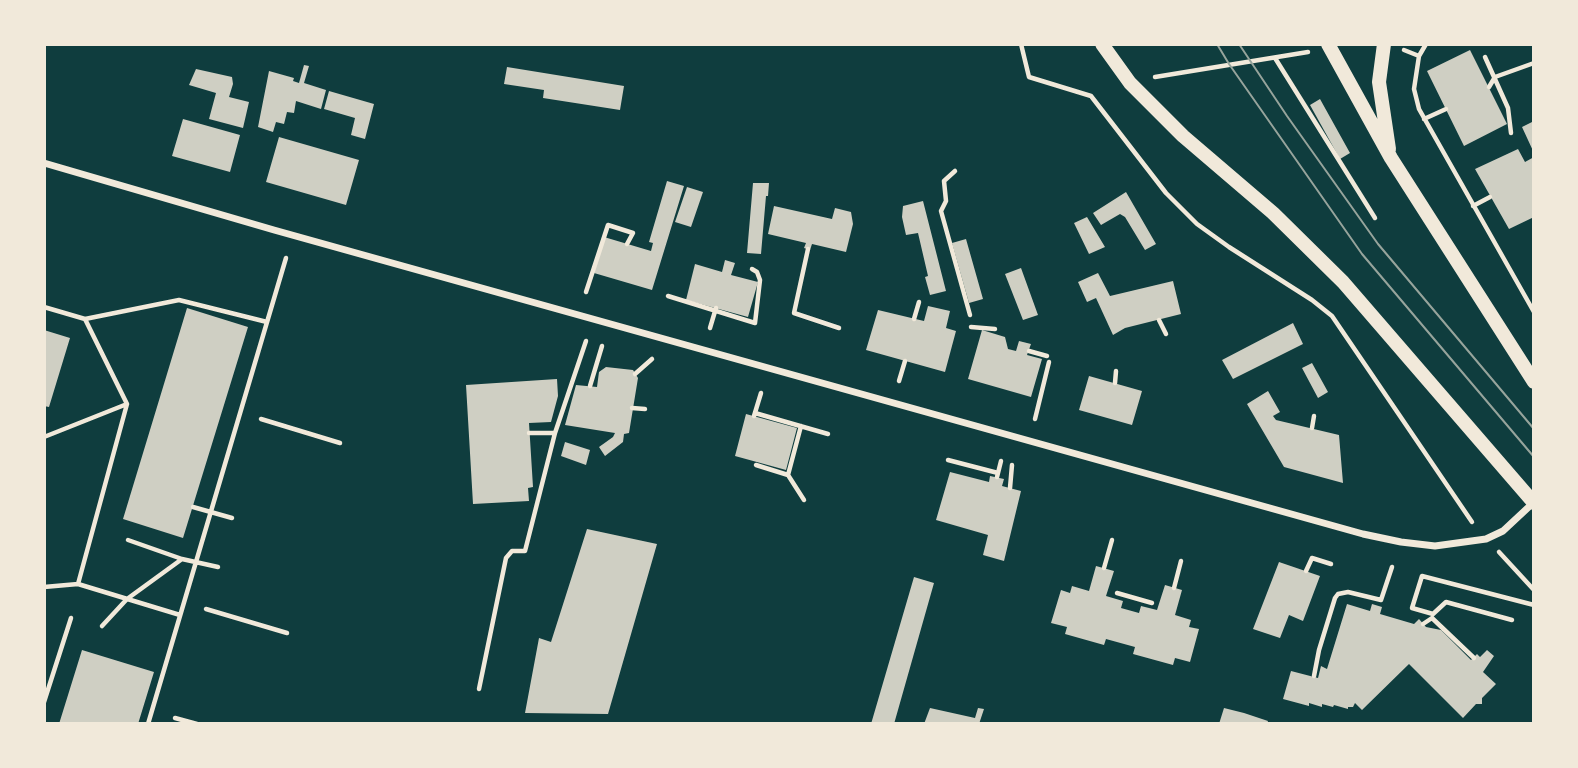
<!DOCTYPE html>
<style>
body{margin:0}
#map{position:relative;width:1578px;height:768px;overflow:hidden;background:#0f3d3e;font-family:"Space Grotesk",sans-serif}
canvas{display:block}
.frame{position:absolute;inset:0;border:46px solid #f1e9da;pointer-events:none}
</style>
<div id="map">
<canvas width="1578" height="768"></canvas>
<div class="frame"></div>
</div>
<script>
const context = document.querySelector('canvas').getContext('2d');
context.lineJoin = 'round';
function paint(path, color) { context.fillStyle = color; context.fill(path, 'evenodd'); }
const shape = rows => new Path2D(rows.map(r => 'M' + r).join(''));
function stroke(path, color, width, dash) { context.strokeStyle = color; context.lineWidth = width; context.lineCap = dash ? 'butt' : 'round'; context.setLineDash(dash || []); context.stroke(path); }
paint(shape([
 [1470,50,1507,124,1464,146,1427,71],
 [304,65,309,66,304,83,326,90,321,109,296,101,294,113,287,112,284,124,276,122,273,132,258,127,269,71,294,78,293,81,299,83],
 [507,67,624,86,620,110,543,98,544,90,504,84],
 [196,69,232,77,233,84,229,97,249,102,243,128,209,119,216,93,189,85],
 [329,91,374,104,365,139,351,135,355,118,324,109],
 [1320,99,1350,153,1340,159,1310,105],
 [183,119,240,135,230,172,172,156],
 [1534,121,1534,153,1522,127],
 [279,137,359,160,346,205,266,182],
 [1518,149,1525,162,1534,157,1534,217,1509,229,1475,169],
 [667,181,684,186,652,290,594,273,604,237,651,251,653,243,649,242],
 [753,183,769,183,768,196,766,196,761,254,747,253],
 [687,187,703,192,691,227,675,222],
 [1126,192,1156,244,1145,250,1125,217,1120,214,1101,225,1093,213],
 [923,201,946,291,930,295,925,277,928,276,918,233,906,235,902,217,903,206],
 [774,206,832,219,835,208,851,212,853,224,846,252,812,244,810,250,804,248,806,243,768,234],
 [1087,217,1105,247,1089,254,1074,223],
 [966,239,983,299,969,303,952,243],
 [725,260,735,263,731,275,758,282,748,317,686,300,695,264,722,272],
 [1021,268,1038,315,1023,320,1005,274],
 [1098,273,1110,296,1173,281,1181,314,1125,328,1113,335,1096,298,1087,302,1078,282],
 [928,306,950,311,946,328,956,331,945,372,866,350,878,310,924,321],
 [187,308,248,327,183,538,123,519],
 [1293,323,1303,344,1233,379,1222,360],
 [44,330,70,338,49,407,44,406],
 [982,330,1005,337,1008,349,1016,351,1019,341,1031,344,1027,355,1042,359,1031,397,968,379],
 [1312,363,1328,392,1318,398,1302,368],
 [606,367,633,370,638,378,629,433,624,434,623,442,605,456,599,447,613,437,615,433,565,425,576,385,597,387,599,372],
 [1089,376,1142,391,1132,425,1079,410],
 [557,379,558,396,551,422,529,423,533,487,528,488,529,501,473,504,466,385],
 [1268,391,1280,412,1273,416,1276,420,1339,435,1343,483,1284,467,1247,404],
 [746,414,797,428,786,470,735,456],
 [565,442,590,450,586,465,561,456],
 [950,472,989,482,990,476,1004,479,1002,486,1021,491,1004,561,983,555,988,535,936,520],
 [587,529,657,544,608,714,525,713,539,638,551,642],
 [1279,562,1320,576,1303,621,1289,615,1280,638,1253,629],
 [1096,566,1114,571,1106,596,1123,601,1121,608,1139,613,1141,606,1157,610,1165,585,1182,590,1175,615,1191,620,1189,627,1199,629,1190,662,1175,658,1173,665,1133,654,1135,647,1106,639,1104,645,1065,634,1067,627,1051,623,1061,590,1070,593,1072,586,1089,591],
 [914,577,934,583,894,724,871,724],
 [1347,604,1370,611,1372,604,1382,607,1380,614,1414,624,1419,619,1426,627,1441,630,1471,660,1477,654,1480,657,1487,650,1494,656,1483,672,1496,684,1482,698,1482,704,1476,704,1463,718,1409,664,1362,710,1355,703,1353,707,1348,707,1348,709,1334,705,1333,707,1322,704,1322,707,1309,703,1309,706,1283,699,1291,671,1318,678,1321,666,1327,669],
 [82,650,154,672,138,724,59,724],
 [930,708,975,718,978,708,984,709,979,724,924,724],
 [1224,708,1244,713,1268,721,1267,724,1219,724]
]), '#cfcfc3');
stroke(shape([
 [1021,44,1029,77,1091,96,1166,193,1197,224,1229,247,1312,300,1332,316,1472,522],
 [1426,44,1419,56,1414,89,1419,109,1534,312],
 [1404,50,1419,56],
 [1485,57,1508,108,1511,133],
 [1275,58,1375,218],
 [1155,77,1308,52],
 [1489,87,1495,77,1534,63],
 [1424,119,1446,109],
 [955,171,944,181,946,201,941,211,970,315],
 [1473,206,1490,197],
 [808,249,794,313,839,328],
 [586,292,608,225,633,233,627,244],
 [668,296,755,323,760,280,757,272,752,269],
 [44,307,85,319,127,404],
 [85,319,179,300,267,322],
 [914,319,919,302],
 [1159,320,1166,334],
 [971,327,995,329],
 [710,328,716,308],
 [1029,351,1047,356],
 [635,374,652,359],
 [899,381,905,361],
 [1115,383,1116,371],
 [590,386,602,346],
 [632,408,645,409],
 [755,413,828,434],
 [754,416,761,393],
 [261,419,340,443],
 [1035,419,1049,362],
 [1312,428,1314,416],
 [529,433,555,433,586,341],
 [44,437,127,404,78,584],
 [948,460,998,473],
 [756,465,788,475,801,426],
 [788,475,804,500],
 [997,477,1001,461],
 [1010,488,1012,465],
 [193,507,232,518],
 [128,540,182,559],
 [1499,552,1534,590],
 [1104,568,1112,540],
 [1306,571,1312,558,1331,564],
 [44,587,78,584,180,615],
 [1174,588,1181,561],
 [1117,593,1152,603],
 [206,609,287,633],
 [1432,618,1474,658],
 [1512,620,1446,602,1433,614,1412,608,1422,576,1534,605],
 [1423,624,1432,618],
 [102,626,127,599,182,559,218,567],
 [1314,676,1319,650,1335,598,1338,594,1348,592,1381,600,1392,567],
 [479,689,506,558,512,551,525,551,555,433],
 [44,702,71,618],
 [175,718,197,724],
 [148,724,286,258]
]), '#f1e9da', 4.5);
stroke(shape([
 [44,163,274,230,1363,534,1401,542,1435,546,1486,539,1503,531,1533,503]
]), '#f1e9da', 7);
stroke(shape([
 [1102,44,1130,83,1183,136,1273,213,1343,282,1534,503],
 [1328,44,1391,158,1534,382],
 [1384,44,1379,82,1389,149]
]), '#f1e9da', 14);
stroke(shape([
 [1217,44,1229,64,1362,254,1534,457],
 [1239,44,1287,116,1378,244,1534,429]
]), '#97a49c', 2);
</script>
